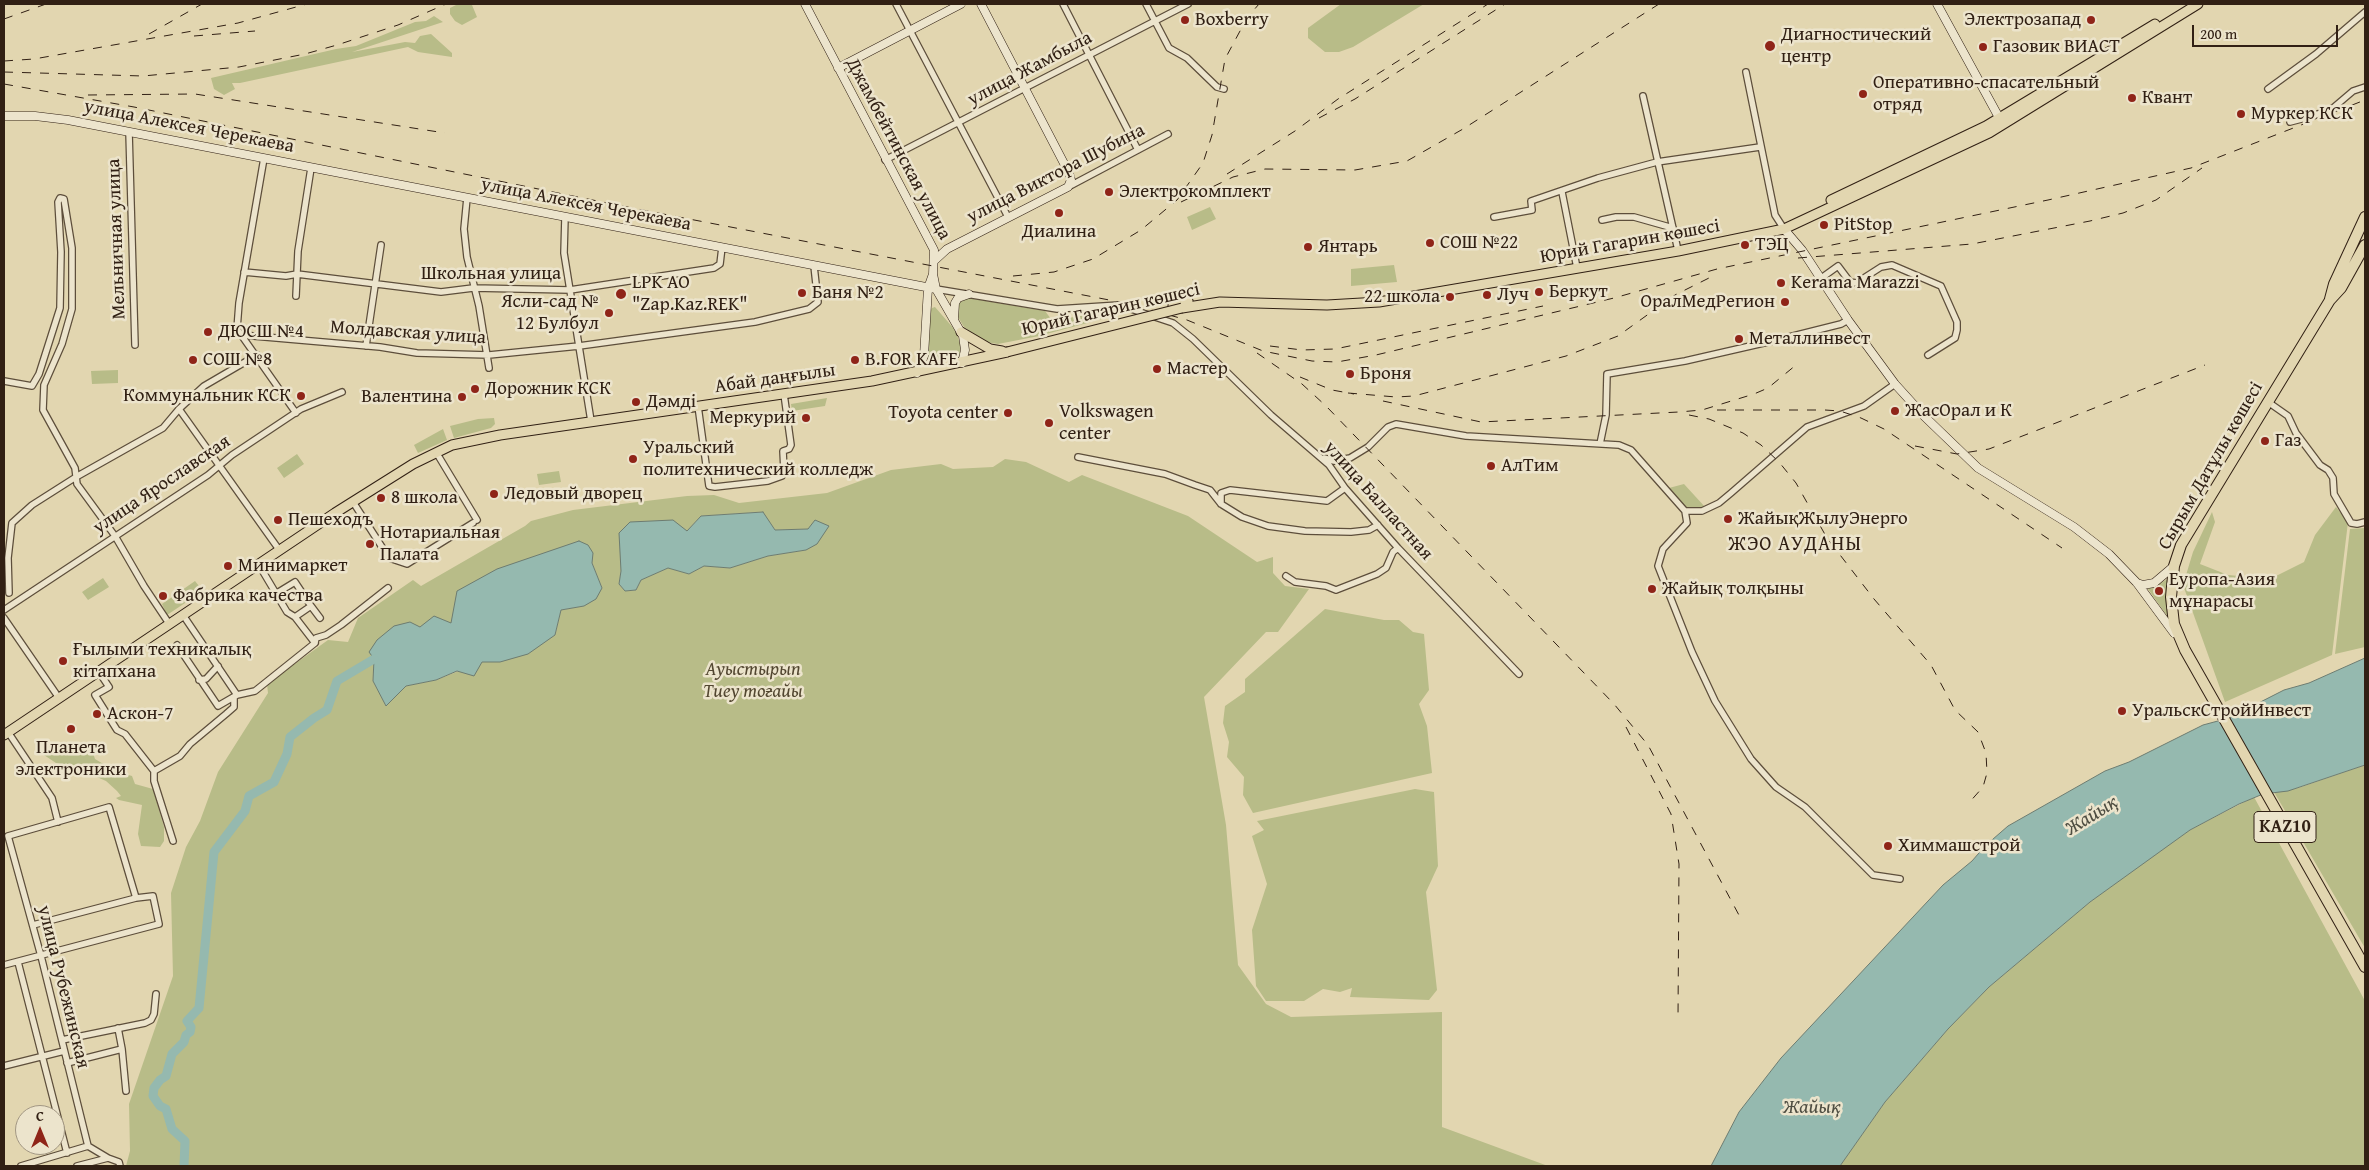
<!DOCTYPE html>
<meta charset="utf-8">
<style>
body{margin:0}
#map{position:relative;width:2369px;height:1170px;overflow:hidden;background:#e2d6b0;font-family:"Gentium Book Plus",serif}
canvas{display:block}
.frame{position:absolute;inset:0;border:5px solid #312014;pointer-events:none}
.north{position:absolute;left:15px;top:1105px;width:50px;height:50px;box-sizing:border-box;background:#ece4cc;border:1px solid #a19682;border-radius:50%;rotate:0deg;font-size:14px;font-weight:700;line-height:20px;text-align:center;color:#312014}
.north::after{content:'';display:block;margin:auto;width:18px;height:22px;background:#8f2418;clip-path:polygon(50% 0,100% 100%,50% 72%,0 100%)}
.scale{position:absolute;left:2192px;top:25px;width:146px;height:22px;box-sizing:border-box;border:2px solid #312014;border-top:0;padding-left:6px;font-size:15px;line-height:18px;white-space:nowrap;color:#312014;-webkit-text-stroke:4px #ece4cc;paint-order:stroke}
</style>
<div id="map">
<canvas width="2369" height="1170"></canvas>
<div class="frame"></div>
<div class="north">С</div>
<div class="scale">200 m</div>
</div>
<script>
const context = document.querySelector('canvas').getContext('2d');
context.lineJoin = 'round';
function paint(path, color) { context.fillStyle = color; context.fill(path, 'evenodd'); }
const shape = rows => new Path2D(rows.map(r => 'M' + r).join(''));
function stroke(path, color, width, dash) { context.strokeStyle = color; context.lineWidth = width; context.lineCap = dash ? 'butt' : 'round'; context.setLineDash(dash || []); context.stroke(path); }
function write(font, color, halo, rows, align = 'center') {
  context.font = font + ' "Gentium Book Plus",serif'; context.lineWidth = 5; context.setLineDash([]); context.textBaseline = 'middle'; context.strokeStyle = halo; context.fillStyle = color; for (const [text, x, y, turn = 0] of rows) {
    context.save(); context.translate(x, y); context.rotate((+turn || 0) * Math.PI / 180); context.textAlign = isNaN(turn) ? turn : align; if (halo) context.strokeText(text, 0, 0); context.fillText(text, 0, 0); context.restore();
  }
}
paint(shape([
 [458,4,474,4,472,5,477,17,462,25,455,21,450,14,450,8],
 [1341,4,1424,4,1353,47,1339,52,1325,52,1308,38,1308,28],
 [434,16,443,22,352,52,405,42,415,43,420,36,431,34,452,53,452,57,418,52,408,47,240,83,232,83,235,89,224,95,214,89,211,78,336,49,356,46,415,22,426,21],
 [1210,207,1216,219,1192,230,1187,217],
 [1394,265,1397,282,1351,286,1351,269],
 [968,298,1045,311,1051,319,1076,317,1112,309,1128,312,1039,336,998,344,986,342,964,327,958,317,958,303],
 [935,307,955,330,960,343,960,355,955,359,936,365,931,363,928,358,930,312,932,308],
 [118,370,118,383,92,384,91,371],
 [827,398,825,406,792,411,791,404],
 [494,418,495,424,491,428,454,438,450,426,478,419],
 [443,429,447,440,418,453,414,445],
 [297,454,304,464,284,478,277,468],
 [1005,459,1026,462,1069,482,1082,475,1188,516,1257,562,1273,557,1273,573,1285,586,1309,589,1278,632,1266,632,1204,697,1226,825,1238,965,1266,1004,1291,1017,1442,1012,1442,1127,1548,1166,126,1166,130,1151,129,1104,173,976,171,893,186,847,200,821,218,772,268,693,267,684,328,640,348,642,358,618,413,580,421,586,525,526,531,521,573,510,687,496,714,495,739,503,827,493,891,470,941,464,953,469,993,467],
 [762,512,775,530,808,529,806,550,768,556,730,568,704,566,689,574,668,568,641,580,636,590,625,591,619,584,621,571,687,531,701,516],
 [592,563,602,588,584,606,561,610,555,635,500,662,482,662,436,680,406,686,386,705,373,681,374,659,420,627,451,623],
 [559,471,561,482,539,485,537,474],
 [1684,484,1705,507,1686,508,1669,488],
 [2336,507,2348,522,2332,655,2225,702,2183,585,2193,552,2212,512,2215,522,2200,564,2228,575,2270,579,2304,562,2315,535],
 [2365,528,2365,647,2335,654,2350,529],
 [103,578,109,587,88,600,82,592],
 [2168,579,2167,595,2168,617,2148,589],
 [195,581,203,591,167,615,162,604],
 [1325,609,1384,620,1399,620,1413,632,1424,634,1429,690,1419,704,1427,726,1432,773,1253,813,1243,795,1244,777,1227,757,1229,742,1223,723,1225,706,1245,692,1245,679],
 [38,751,63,754,93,753,95,759,110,768,121,766,125,774,132,776,135,784,153,789,164,827,164,841,160,847,141,846,138,834,142,805,119,800,116,798,121,796,117,791,106,781,74,767,56,763],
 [2365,765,2365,948,2274,792,2301,787],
 [1415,789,1434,792,1438,866,1426,892,1437,990,1429,1000,1350,997,1352,988,1340,992,1323,989,1304,1001,1266,1001,1256,986,1252,930,1267,884,1252,836,1264,830,1257,821],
 [2254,797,2365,1001,2365,1166,1840,1166,1885,1102,1948,1029,1989,987,2090,902,2161,850,2190,830]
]), '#b8bc88');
const water = shape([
 [763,512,775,530,808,529,815,520,829,526,817,544,806,550,768,556,730,568,704,566,689,574,668,568,641,580,636,590,625,591,619,584,621,571,619,533,630,522,673,520,687,531,701,516,763,512],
 [579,541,588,545,593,553,592,563,602,588,596,599,584,606,561,610,555,635,528,654,500,662,482,662,474,676,457,671,436,680,406,686,386,706,373,681,374,659,369,652,377,640,394,626,410,622,420,627,434,616,451,623,457,591,497,569,579,541],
 [2365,658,2365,765,2288,791,2263,794,2239,804,2190,830,2090,902,1989,987,1948,1029,1885,1102,1840,1166,1711,1166,1739,1112,1781,1058,1943,885,1972,861,1985,846,2008,826,2105,771,2129,762,2203,725,2229,718,2284,690,2309,683,2365,658]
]);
paint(water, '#95b9af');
stroke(water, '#6d7c71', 1);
stroke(shape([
 [184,1166,185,1141,172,1129,166,1109,160,1106,153,1096,154,1088,160,1080,166,1076,172,1054,184,1042,186,1035,190,1032,191,1027,187,1021,199,1008,214,852,245,811,249,796,274,782,287,754,290,737,314,718,327,710,337,681,374,659]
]), '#95b9af', 9);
const street = shape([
 [896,4,1008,217],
 [1063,4,1138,150],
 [1146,4,1169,48,1187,58,1217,87,1224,89],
 [1746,72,1775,215,1784,229],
 [2268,89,2316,54,2365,12],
 [1643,96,1677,246],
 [2290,122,2313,116,2333,108,2353,91,2365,87],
 [129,132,135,345],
 [264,158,239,303,237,329,296,413],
 [885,160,1188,4],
 [1068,187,1168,134],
 [1562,192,1577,268],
 [467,198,464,229,467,257,479,306,489,368],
 [565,217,564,253,591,421],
 [1494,217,1532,210,1531,201,1598,178,1657,162,1760,147],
 [1602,220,1616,217,1634,217,1673,228],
 [244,272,286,276,297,274,441,292,473,288,570,290,714,268,720,264,722,247],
 [1820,279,1838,266,1850,282,1856,283,1881,267,1892,265,1941,286,1957,322,1957,330,1955,338,1928,355],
 [936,289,1057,309,1119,305,1173,323,1193,339,1271,415,1329,465,1345,488,1398,548,1519,674],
 [296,296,298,251,311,168],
 [242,335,380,347,417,353,489,355,579,346,755,322,809,309,818,302,814,266],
 [366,346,381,245],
 [4,381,32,386,39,374,60,308,61,252,58,202,60,198,64,199,72,248,72,309,62,344,44,385,43,410,75,468,77,484,115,536,144,586,170,625],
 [2268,402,2288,416,2296,433,2320,465,2328,470,2333,478,2334,494,2351,523,2357,524,2365,522],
 [698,406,709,486,715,487,768,481,782,476,784,471,783,451,789,449,791,445,784,394],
 [179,409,280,551],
 [1600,444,1606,415,1607,374,1685,361,1781,339,1841,324,1848,320],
 [436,452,477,520],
 [1078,457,1165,474,1195,485,1210,490,1221,504,1242,517,1268,526,1305,531,1351,532,1369,530,1378,525],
 [1324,458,1334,461,1350,458,1368,447,1388,427,1396,424,1466,436,1619,445,1631,450,1685,511,1702,511,1719,503,1731,493,1807,427,1864,406,1895,384],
 [353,502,389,558,407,564,473,523],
 [1221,504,1221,493,1230,490,1327,501,1345,488],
 [1685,511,1687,523,1663,549,1658,566,1692,652,1715,701,1751,759,1776,787,1805,807,1873,875,1900,879],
 [259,565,287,612,295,617,315,643],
 [1286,576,1295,582,1326,586,1336,590,1377,574,1386,568,1393,552,1398,548],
 [9,593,8,558,12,523,32,505,76,477,163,428,179,409,204,386,257,355],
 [277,593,295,582,311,606],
 [4,610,208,475,232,455,301,409,342,392],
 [183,615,237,695],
 [295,617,311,606,320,618],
 [4,618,59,698],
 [177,645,218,706,237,695,255,691,315,643,316,638,326,635,341,625,388,588],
 [99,672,109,687,95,695,117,730,125,734,154,771,154,781,173,841],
 [199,680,206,679,218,666],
 [8,732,52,798,58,822],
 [154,771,180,756,190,744,226,714,234,707,234,697],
 [18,962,67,1153],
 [4,965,159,924,153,896,136,898,33,925],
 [118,1028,122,1049,126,1091],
 [62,1040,145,1023,151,1020,154,1014,156,994],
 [67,1063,122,1049],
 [4,1066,64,1051],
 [88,1146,41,956,8,836,109,807,136,898],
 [108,1158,119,1162,120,1166],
 [21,1166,88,1146,108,1158,77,1166]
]);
const secondary = shape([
 [805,4,934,250,933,274,928,288,924,356,917,373],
 [1937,4,2002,123],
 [838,68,961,4],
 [4,116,35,116,68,120,936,289],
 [1784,229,1802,250,1848,320,1895,384,1924,416,1978,468,2074,527,2109,554,2137,583,2174,633],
 [935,260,947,249,1068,187,1071,180,1069,173,981,4],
 [933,274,936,289,963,336,965,350,962,363],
 [954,319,955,303,958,298,969,294],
 [2137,583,2143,585,2154,583,2174,566]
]);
const primary = shape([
 [1831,200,1986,126,2155,24],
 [1173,305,1188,301],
 [1182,308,1220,302,1327,305,1379,302,1678,251,1784,229,1989,133,2198,4],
 [961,332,990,349,1002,351],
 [4,735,335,513,413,464,452,445,500,435,872,381,1007,352]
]);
const highway = shape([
 [2365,245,2341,288,2330,300,2181,545,2174,566,2171,597,2174,624,2185,650,2365,967],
 [2330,299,2334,284,2365,217]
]);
stroke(street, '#5d4e3b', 8);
stroke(secondary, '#312014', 9);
stroke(primary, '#312014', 11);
stroke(highway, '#312014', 12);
stroke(street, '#ece4cc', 5.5);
stroke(secondary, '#ece4cc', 8);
stroke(primary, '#e2d6b0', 9);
stroke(highway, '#e2d6b0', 10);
stroke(shape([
 [4,4,5,4],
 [4,19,46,4],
 [149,34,202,4],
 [194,36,255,31],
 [4,61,34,59,238,23,307,4],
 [4,72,143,76,239,67,305,54,337,45,398,25,446,4],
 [4,84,134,107,632,208,1130,304,1187,320,1263,351,1312,361,1337,362,1376,355,1614,298,1717,269,2048,200,2191,168,2365,100],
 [88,95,195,94,445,133],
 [1319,118,1355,99,1505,4],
 [1227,174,1295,131,1338,99,1488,4],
 [1181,202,1233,177,1265,169,1355,170,1407,161,1463,129,1659,4],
 [1798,258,1972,244,2090,221,2123,213,2156,200,2202,168],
 [1013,276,1054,272,1093,259,1141,230,1177,200,1203,163,1212,135,1225,59,1247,18,1259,4],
 [1270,346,1302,350,1335,349,1543,306],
 [1257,353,1302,384,1326,406,1614,704,1648,745,1740,917],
 [1300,377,1332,390,1354,394],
 [1348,393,1396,397,1414,396,1566,356,1618,336,1675,295,1715,275],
 [1383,401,1481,422,1679,412,1702,410,1754,394,1768,388,1796,365],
 [1717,410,1825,410,1840,411,1861,418,1884,429,2062,548],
 [1689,415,1709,419,1743,433,1761,445,1779,462,1796,483,1827,538,1874,599,1931,665,1955,710,1978,732,1986,753,1987,773,1983,787,1967,805],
 [1915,446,1957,454,1989,449,2205,365],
 [1626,727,1671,814,1679,864,1678,1018]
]), '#312014', 1, [9, 9]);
const primaryBridge = shape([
 [1007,352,1182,308]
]);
stroke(primaryBridge, '#312014', 11, []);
stroke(primaryBridge, '#e2d6b0', 9);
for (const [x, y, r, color] of [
 [1185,20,5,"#8f2418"],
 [2091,20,5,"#8f2418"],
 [1770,46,6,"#8f2418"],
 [1983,47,5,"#8f2418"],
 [1863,94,5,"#8f2418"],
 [2132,98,5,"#8f2418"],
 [2241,114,5,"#8f2418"],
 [1109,192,5,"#8f2418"],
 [1059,213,5,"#8f2418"],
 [1824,225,5,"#8f2418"],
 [1430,243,5,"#8f2418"],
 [1745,245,5,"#8f2418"],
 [1308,247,5,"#8f2418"],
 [1781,283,5,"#8f2418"],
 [1539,292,5,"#8f2418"],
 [802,293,5,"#8f2418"],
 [621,294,6,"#8f2418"],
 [1487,295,5,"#8f2418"],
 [1450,297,5,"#8f2418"],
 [1785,302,5,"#8f2418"],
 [609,313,5,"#8f2418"],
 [208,332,5,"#8f2418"],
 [1739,339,5,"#8f2418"],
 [193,360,5,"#8f2418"],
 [855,360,5,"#8f2418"],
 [1157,369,5,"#8f2418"],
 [1350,374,5,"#8f2418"],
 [475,389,5,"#8f2418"],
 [301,396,5,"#8f2418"],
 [462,397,5,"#8f2418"],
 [636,402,5,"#8f2418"],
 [1895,411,5,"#8f2418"],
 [1008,413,5,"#8f2418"],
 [806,418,5,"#8f2418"],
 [1049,423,5,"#8f2418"],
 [2265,441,5,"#8f2418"],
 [633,459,5,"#8f2418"],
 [1491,466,5,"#8f2418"],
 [494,494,5,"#8f2418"],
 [381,498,5,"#8f2418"],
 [1728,519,5,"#8f2418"],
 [278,520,5,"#8f2418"],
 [370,544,5,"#8f2418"],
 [228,566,5,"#8f2418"],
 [1652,589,5,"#8f2418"],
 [2159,591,5,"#8f2418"],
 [163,596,5,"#8f2418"],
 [63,661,5,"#8f2418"],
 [2122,711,5,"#8f2418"],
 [97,714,5,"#8f2418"],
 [71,729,5,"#8f2418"],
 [1888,846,5,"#8f2418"]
]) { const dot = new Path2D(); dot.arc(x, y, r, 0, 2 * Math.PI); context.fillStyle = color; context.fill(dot); stroke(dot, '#ece4cc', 2); }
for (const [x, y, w] of [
 [2285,827,62]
]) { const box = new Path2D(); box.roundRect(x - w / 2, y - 15.5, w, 31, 4); context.fillStyle = '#ece4cc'; context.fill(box); stroke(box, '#312014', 1); }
write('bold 18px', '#312014', null, [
 ["KAZ10",2285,827]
]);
write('19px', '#312014', '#ece4cc', [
 ["Boxberry",1195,20],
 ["Электрозапад",2081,20,"right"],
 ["Диагностический",1781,35],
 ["центр",1781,57],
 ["Газовик ВИАСТ",1993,47],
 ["Оперативно-спасательный",1873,83],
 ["отряд",1873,105],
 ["Квант",2142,98],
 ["Муркер КСК",2251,114],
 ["Электрокомплект",1119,192],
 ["PitStop",1834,225],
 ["Диалина",1059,232,"center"],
 ["СОШ №22",1440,243],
 ["ТЭЦ",1755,245],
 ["Янтарь",1318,247],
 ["LPK AO",632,283],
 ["\"Zap.Kaz.REK\"",632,305],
 ["Kerama Marazzi",1791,283],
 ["Беркут",1549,292],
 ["Баня №2",812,293],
 ["Луч",1497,295],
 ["22 школа",1440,297,"right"],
 ["Ясли-сад №",599,302,"right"],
 ["12 Булбул",599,324,"right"],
 ["ОралМедРегион",1775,302,"right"],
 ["ДЮСШ №4",218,332],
 ["Металлинвест",1749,339],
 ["СОШ №8",203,360],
 ["B.FOR KAFE",865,360],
 ["Мастер",1167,369],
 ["Броня",1360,374],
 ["Дорожник КСК",485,389],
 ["Коммунальник КСК",291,396,"right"],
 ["Валентина",452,397,"right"],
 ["Дəмді",646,402],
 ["ЖасОрал и К",1905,411],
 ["Volkswagen",1059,412],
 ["center",1059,434],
 ["Toyota center",998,413,"right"],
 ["Меркурий",796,418,"right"],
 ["Газ",2275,441],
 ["Уральский",643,448],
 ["политехнический колледж",643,470],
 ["АлТим",1501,466],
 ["Ледовый дворец",504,494],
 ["8 школа",391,498],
 ["ЖайықЖылуЭнерго",1738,519],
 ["Пешеходъ",288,520],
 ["Нотариальная",380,533],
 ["Палата",380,555],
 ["Минимаркет",238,566],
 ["Еуропа-Азия",2169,580],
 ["мұнарасы",2169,602],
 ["Жайық толқыны",1662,589],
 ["Фабрика качества",173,596],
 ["Ғылыми техникалық",73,650],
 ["кітапхана",73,672],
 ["УральскСтройИнвест",2132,711],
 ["Аскон-7",107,714],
 ["Планета",71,748,"center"],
 ["электроники",71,770,"center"],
 ["Химмашстрой",1898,846]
], 'left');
write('19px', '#312014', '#ece4cc', [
 ["улица Жамбыла",1030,69,-28],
 ["улица Алексея Черекаева",189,127,11],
 ["Джамбейтинская улица",898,149,62],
 ["улица Виктора Шубина",1056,174,-27],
 ["улица Алексея Черекаева",586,205,11],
 ["Мельничная улица",117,239,-92],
 ["Юрий Гагарин көшесі",1630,242,-10],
 ["Школьная улица",491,274],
 ["Юрий Гагарин көшесі",1111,310,-13],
 ["Молдавская улица",408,333,4],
 ["Абай даңғылы",775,379,-8],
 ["Сырым Датұлы көшесі",2211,466,-60],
 ["улица Ярославская",162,485,-34],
 ["улица Балластная",1378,501,48],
 ["улица Рубежинская",63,987,76]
]);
write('italic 19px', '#534731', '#ece4cc', [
 ["Ауыстырып",753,670],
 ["Тиеу тоғайы",753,692]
]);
context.letterSpacing = '1px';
write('20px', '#312014', '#ece4cc', [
 ["ЖЭО АУДАНЫ",1795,545]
]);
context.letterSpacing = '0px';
write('italic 20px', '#4f4e42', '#ece4cc', [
 ["Жайық",2092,816,-32],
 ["Жайық",1812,1108]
]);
</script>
